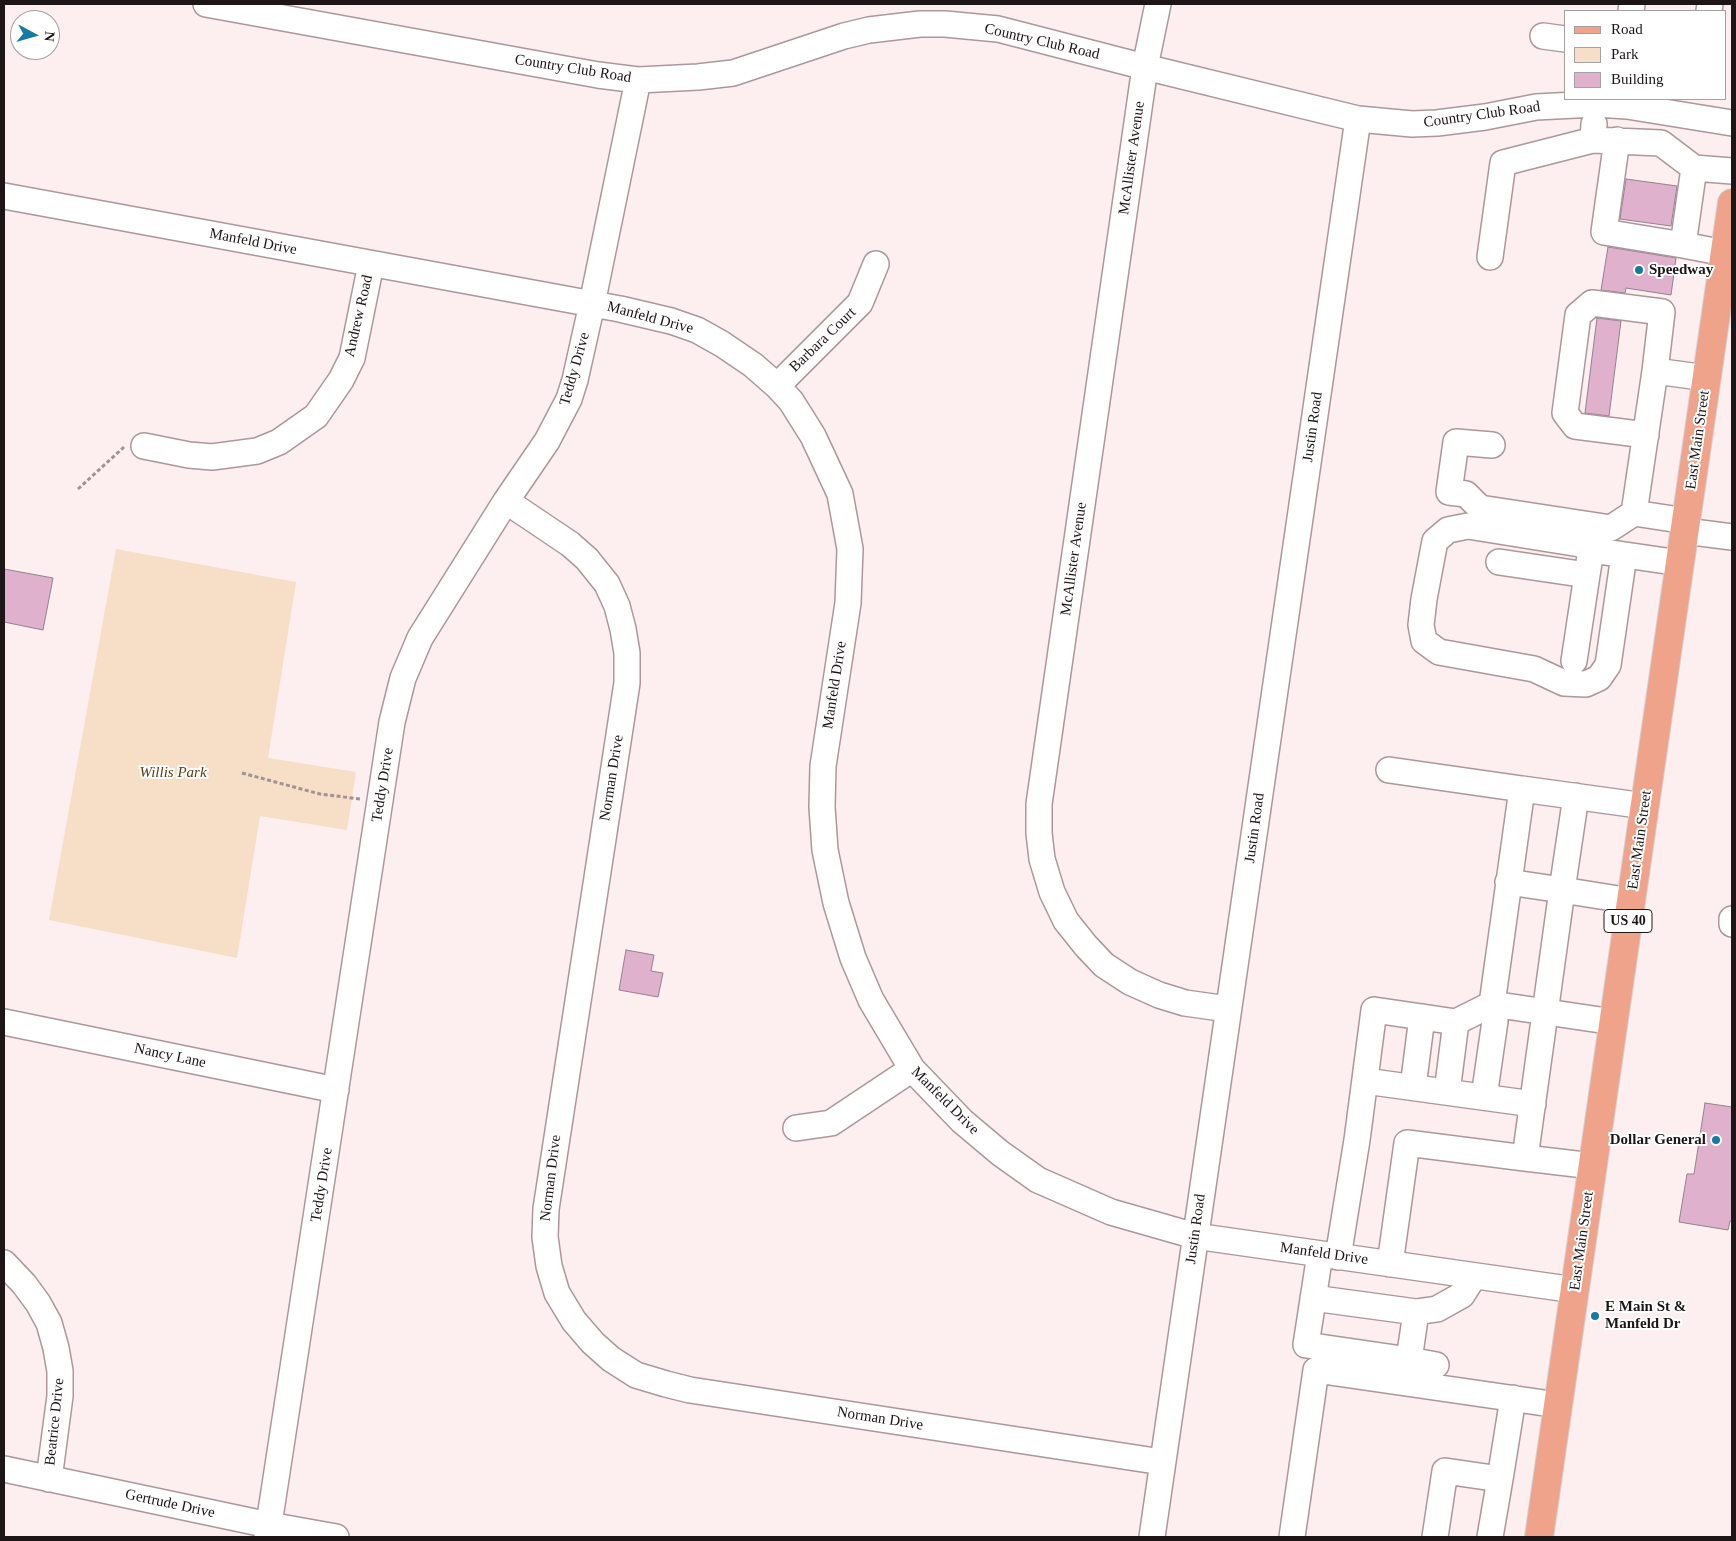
<!DOCTYPE html>
<style>
body{margin:0}
#map{position:relative;width:1736px;height:1541px;overflow:hidden;background:#fdeef0;font-family:Georgia,serif}
canvas{display:block}
.frame{position:absolute;inset:0;border:5px solid #1d1516;pointer-events:none}
.legend{position:absolute;left:1564px;top:10px;width:162px;height:90px;box-sizing:border-box;background:#fff;border:1px solid #a5a1a2;margin:0;padding:6px 9px;list-style:none;font-size:15px;color:#1d1516}
.legend li{display:flex;align-items:center;gap:10px;height:25px}
.legend b{width:25px;border:1px solid #a5a1a2}
.north{position:absolute;left:10px;top:10px;width:50px;height:50px;box-sizing:border-box;background:#fff;border:1px solid #a5a1a2;border-radius:50%;rotate:96deg;font-size:14px;font-weight:700;line-height:20px;text-align:center;color:#1d1516}
.north::after{content:'';display:block;margin:auto;width:18px;height:22px;background:#157aa5;clip-path:polygon(50% 0,100% 100%,50% 72%,0 100%)}
</style>
<div id="map">
<canvas width="1736" height="1541"></canvas>
<div class="frame"></div>
<ul class="legend">
<li><b style="height:6px;background:#efa38b"></b>Road</li>
<li><b style="height:14px;background:#f7dec6"></b>Park</li>
<li><b style="height:14px;background:#e0b1cc"></b>Building</li>
</ul>
<div class="north">N</div>
</div>
<script>
const context = document.querySelector('canvas').getContext('2d');
context.lineJoin = 'round';
function paint(path, color) { context.fillStyle = color; context.fill(path, 'evenodd'); }
const shape = rows => new Path2D(rows.map(r => 'M' + r).join(''));
function stroke(path, color, width, dash) { context.strokeStyle = color; context.lineWidth = width; context.lineCap = dash ? 'butt' : 'round'; context.setLineDash(dash || []); context.stroke(path); }
function write(font, color, halo, rows, align = 'center') {
  context.font = font + ' Georgia,serif'; context.lineWidth = 4; context.setLineDash([]); context.textBaseline = 'middle'; context.strokeStyle = halo; context.fillStyle = color; for (const [text, x, y, turn = 0] of rows) {
    context.save(); context.translate(x, y); context.rotate((+turn || 0) * Math.PI / 180); context.textAlign = isNaN(turn) ? turn : align; if (halo) context.strokeText(text, 0, 0); context.fillText(text, 0, 0); context.restore();
  }
}
paint(shape([
 [116,549,296,582,268,758,356,772,347,830,260,816,237,958,49,920]
]), '#f7dec6');
const building = shape([
 [1626,179,1677,186,1671,226,1620,219,1626,179],
 [1608,247,1676,258,1671,295,1626,288,1625,293,1601,290,1608,247],
 [1597,318,1621,321,1609,416,1585,413,1597,318],
 [4,569,53,578,43,630,4,622,4,569],
 [626,950,654,955,651,971,663,973,658,997,619,990,626,950],
 [1705,1103,1732,1107,1732,1221,1730,1221,1728,1230,1679,1222,1687,1174,1694,1174,1705,1103]
]);
paint(building, '#e0b1cc');
stroke(building, '#93818b', 1);
const minor = shape([
 [206,4,598,75,638,80,698,77,733,73,844,36,869,30,920,24,945,24,998,29,1145,67,1358,119,1412,124,1437,123,1485,117,1536,107,1596,104,1627,106,1732,123],
 [1158,4,1145,67,1039,804,1039,833,1042,859,1052,892,1066,921,1086,946,1104,965,1130,982,1159,995,1185,1003,1228,1009],
 [1631,11,1632,4],
 [1709,11,1710,4],
 [1543,36,1565,39],
 [1594,124,1593,140,1661,143,1694,168,1732,171],
 [1617,140,1604,232,1683,245],
 [1694,168,1683,245,1725,253],
 [4,196,620,309,671,321,697,330,722,344,753,365,777,386,791,401,813,436,840,494,850,549,848,603,823,766,822,807,825,850,836,903,853,958,871,1000,912,1069,962,1121,1000,1153,1038,1180,1111,1212,1195,1236,1575,1290],
 [1490,257,1503,163,1593,140],
 [777,386,860,303,876,264],
 [1646,435,1575,426,1565,413,1578,315,1592,303,1662,312,1655,371],
 [1492,445,1456,442,1449,492,1466,494,1480,508,1611,528,1634,513],
 [144,446,189,455,212,457,257,451,279,442,316,416,341,380,352,358,371,264],
 [506,501,570,544,587,559,607,584,617,606,623,629,627,653,627,683,546,1209,545,1237,549,1266,557,1293,574,1321,593,1343,611,1359,636,1375,666,1384,690,1390,1162,1462],
 [1686,521,1634,513,1655,371,1707,378],
 [1685,531,1732,537],
 [1591,550,1580,544,1468,526,1448,530,1435,541,1424,599,1421,625,1424,641,1439,652,1534,669,1564,683,1586,684,1599,678,1608,665,1624,555],
 [1499,562,1587,575,1591,550,1680,563],
 [1574,661,1587,575],
 [1389,770,1522,789],
 [1508,882,1562,890,1576,796],
 [1732,924,1732,919],
 [4,1022,336,1090],
 [1614,1022,1492,1004,1522,789,1645,806],
 [1365,1081,1533,1104],
 [1413,1087,1422,1017],
 [1447,1092,1456,1022],
 [796,1128,831,1123,912,1069],
 [1593,1166,1525,1158,1562,890,1631,901],
 [1320,1254,1306,1345,1409,1360,1416,1312],
 [1338,1257,1357,1140,1374,1010,1456,1022,1492,1004,1495,1021,1484,1097],
 [4,1263,24,1284,38,1303,49,1323,56,1348,60,1371,60,1396,49,1479],
 [1390,1264,1407,1143,1525,1158],
 [1313,1298,1416,1312,1437,1309,1462,1295,1474,1276],
 [1409,1360,1436,1365],
 [4,1469,269,1525,336,1537],
 [1500,1479,1513,1398],
 [267,1537,392,722,403,678,420,638,506,501,547,441,569,399,575,380,592,304,638,80],
 [1152,1537,1358,119],
 [1292,1537,1316,1370,1558,1405],
 [1435,1537,1445,1471,1500,1479,1490,1537]
]);
const major = shape([
 [1539,1537,1732,203]
]);
stroke(minor, '#ad979a', 28);
stroke(major, '#d2d0d0', 30);
stroke(shape([
 [78,489,124,447],
 [242,773,320,794,360,799]
]), '#9f9394', 3, [4, 2.5]);
stroke(minor, '#fff', 25);
stroke(major, '#efa38b', 28);
for (const [x, y, r, color] of [
 [1639,270,5,"#157aa5"],
 [1716,1140,5,"#157aa5"],
 [1595,1316,5,"#157aa5"]
]) { const dot = new Path2D(); dot.arc(x, y, r, 0, 2 * Math.PI); context.fillStyle = color; context.fill(dot); stroke(dot, '#fff', 2); }
for (const [x, y, w] of [
 [1628,921,48]
]) { const box = new Path2D(); box.roundRect(x - w / 2, y - 11.5, w, 23, 4); context.fillStyle = '#fff'; context.fill(box); stroke(box, '#1d1516', 1); }
write('bold 14px', '#1d1516', null, [
 ["US 40",1628,921]
]);
write('15px', '#1d1516', '#fff', [
 ["Country Club Road",1042,42,13],
 ["Country Club Road",573,69,9],
 ["Country Club Road",1482,115,-8],
 ["McAllister Avenue",1132,158,-82],
 ["Manfeld Drive",253,242,11],
 ["Andrew Road",359,316,-77],
 ["Manfeld Drive",650,318,15],
 ["Barbara Court",823,340,-44],
 ["Teddy Drive",575,369,-74],
 ["Justin Road",1313,427,-82],
 ["East Main Street",1698,440,-82],
 ["McAllister Avenue",1074,559,-82],
 ["Manfeld Drive",835,685,-81],
 ["Norman Drive",612,778,-81],
 ["Teddy Drive",383,785,-81],
 ["Justin Road",1255,828,-82],
 ["East Main Street",1640,840,-82],
 ["Nancy Lane",170,1056,12],
 ["Manfeld Drive",945,1101,45],
 ["Norman Drive",551,1178,-83],
 ["Teddy Drive",322,1185,-81],
 ["Justin Road",1196,1229,-82],
 ["East Main Street",1582,1241,-82],
 ["Manfeld Drive",1324,1254,8],
 ["Norman Drive",880,1419,9],
 ["Beatrice Drive",55,1422,-84],
 ["Gertrude Drive",170,1504,12]
]);
write('bold 15px', '#1d1516', '#fff', [
 ["Speedway",1649,270],
 ["Dollar General",1706,1140,"right"],
 ["E Main St &",1605,1307],
 ["Manfeld Dr",1605,1324]
], 'left');
write('italic 15px', '#603b10', '#fff', [
 ["Willis Park",173,773]
]);
</script>
